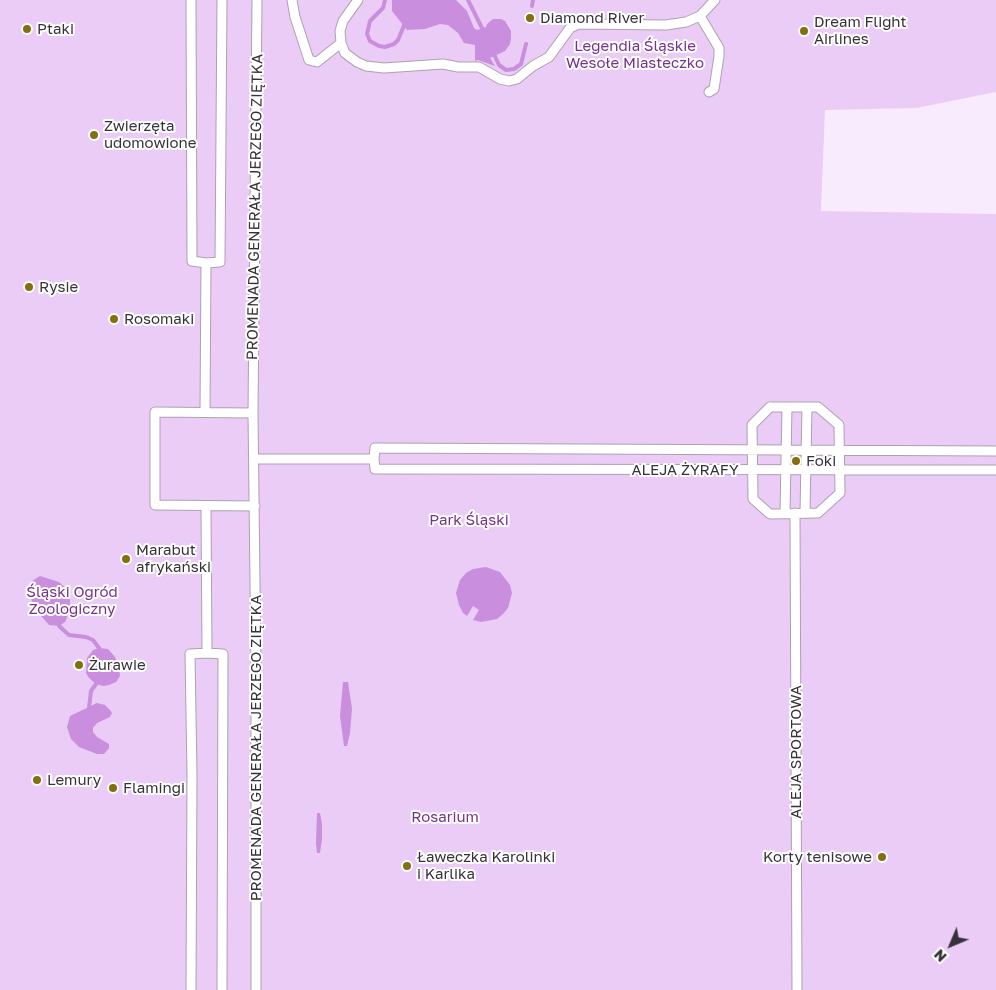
<!DOCTYPE html>
<meta charset="utf-8">
<style>
body{margin:0}
#map{position:relative;width:996px;height:990px;overflow:hidden;background:#fcf5ff;font-family:"Golos Text",sans-serif}
canvas{display:block}
.north{position:absolute;left:926px;top:920px;width:50px;height:50px;-webkit-text-stroke:4px #fff;paint-order:stroke;rotate:225deg;font-size:14px;font-weight:700;line-height:20px;text-align:center;color:#373239}
.north::after{content:'';display:block;margin:auto;width:18px;height:22px;background:#373239;clip-path:polygon(50% 0,100% 100%,50% 72%,0 100%)}
</style>
<div id="map">
<canvas width="996" height="990"></canvas>
<div class="north">N</div>
</div>
<script>
const context = document.querySelector('canvas').getContext('2d');
context.lineJoin = 'round';
function paint(path, color) { context.fillStyle = color; context.fill(path, 'evenodd'); }
const shape = rows => new Path2D(rows.map(r => 'M' + r).join(''));
function stroke(path, color, width, dash) { context.strokeStyle = color; context.lineWidth = width; context.lineCap = dash ? 'butt' : 'round'; context.setLineDash(dash || []); context.stroke(path); }
function write(font, color, halo, rows, align = 'center') {
  context.font = font + ' "Golos Text",sans-serif'; context.lineWidth = 4; context.setLineDash([]); context.textBaseline = 'middle'; context.strokeStyle = halo; context.fillStyle = color; for (const [text, x, y, turn = 0] of rows) {
    context.save(); context.translate(x, y); context.rotate((+turn || 0) * Math.PI / 180); context.textAlign = isNaN(turn) ? turn : align; if (halo) context.strokeText(text, 0, 0); context.fillText(text, 0, 0); context.restore();
  }
}
paint(shape([
 [996,92,996,214,821,212,825,109,917,108]
]), '#f8ebfd');
paint(shape([
 [0,0,996,0,996,92,917,108,825,110,821,211,996,214,996,990,0,990]
]), '#ebccf6');
paint(shape([
 [392,0,456,0,467,11,474,28,477,30,486,27,487,24,493,19,501,19,505,21,511,31,511,39,510,44,505,51,490,58,495,66,478,60,475,61,475,45,464,43,458,33,448,25,440,24,425,29,407,30,392,11],
 [486,567,500,572,510,585,512,593,508,608,503,614,497,619,481,622,473,620,479,610,473,606,467,616,463,613,459,605,456,593,460,580,466,573,473,569],
 [40,576,59,582,70,592,70,611,65,622,59,626,49,625,35,609,27,588,32,581],
 [99,648,108,649,115,657,119,667,120,676,116,682,109,685,103,686,96,684,89,678,86,673,87,658,93,650],
 [343,682,348,682,352,709,350,733,347,746,344,746,340,716],
 [97,703,105,705,110,710,112,713,110,717,97,723,93,728,93,732,97,737,109,744,109,748,104,754,97,754,79,747,71,739,67,727,70,716],
 [317,813,320,813,322,824,322,839,320,853,317,853,316,843]
]), '#c98ede');
stroke(shape([
 [385,0,383,8,370,21,367,34,370,41,379,46,385,47,394,44,398,40,405,23],
 [468,0,484,32],
 [532,6,533,0],
 [493,52,499,65,506,70,514,69,521,64,526,44],
 [59,626,69,635,86,637,93,640,99,648],
 [89,708,91,691,96,684]
]), '#c98ede', 4);
const pedestrian = shape([
 [191,0,192,261,206,263,220,262,222,0],
 [292,0,295,17,309,60,317,62,341,43],
 [358,0,343,21,340,31,341,43,345,53,357,62,366,66,384,68,443,64,458,67,479,67,500,79,509,81,517,79,533,66,549,57,570,28,579,24,666,25,686,22,700,16,715,0],
 [700,16,719,48,719,56,714,89,709,92],
 [770,407,818,407,839,425,840,493,818,513,770,514,753,499,752,425,770,407],
 [205,412,206,263],
 [253,413,155,412,155,505,255,506],
 [996,451,375,448,374,459,375,469,996,470],
 [254,459,374,459],
 [206,506,207,653,223,654,222,990],
 [785,513,787,407],
 [795,513,797,990],
 [805,513,807,407],
 [191,990,192,775,190,654,207,653],
 [256,990,256,668,253,413,257,0]
]);
stroke(pedestrian, '#aca1b0', 11);
stroke(pedestrian, '#fff', 9);
for (const [x, y, r, color] of [
 [530,18,5,"#856e0c"],
 [27,29,5,"#856e0c"],
 [804,31,5,"#856e0c"],
 [94,135,5,"#856e0c"],
 [29,287,5,"#856e0c"],
 [114,319,5,"#856e0c"],
 [796,461,5,"#856e0c"],
 [126,559,5,"#856e0c"],
 [79,665,5,"#856e0c"],
 [37,780,5,"#856e0c"],
 [113,788,5,"#856e0c"],
 [882,857,5,"#856e0c"],
 [407,866,5,"#856e0c"]
]) { const dot = new Path2D(); dot.arc(x, y, r, 0, 2 * Math.PI); context.fillStyle = color; context.fill(dot); stroke(dot, '#fff', 2); }
write('15px', '#373239', '#fff', [
 ["Diamond River",540,18],
 ["Dream Flight",814,22],
 ["Airlines",814,39],
 ["Ptaki",37,29],
 ["Zwierzęta",104,126],
 ["udomowione",104,143],
 ["Rysie",39,287],
 ["Rosomaki",124,319],
 ["Foki",806,461],
 ["Marabut",136,550],
 ["afrykański",136,567],
 ["Żurawie",89,665],
 ["Lemury",47,780],
 ["Flamingi",123,788],
 ["Ławeczka Karolinki",417,857],
 ["i Karlika",417,874],
 ["Korty tenisowe",872,857,"right"]
], 'left');
write('15px', '#78308f', '#fff', [
 ["Legendia Śląskie",635,46],
 ["Wesołe Miasteczko",635,63],
 ["Park Śląski",469,520],
 ["Śląski Ogród",72,592],
 ["Zoologiczny",72,609],
 ["Rosarium",445,817]
]);
write('15px', '#373239', '#fff', [
 ["PROMENADA GENERAŁA JERZEGO ZIĘTKA",255,207,-89],
 ["ALEJA ŻYRAFY",685,470],
 ["PROMENADA GENERAŁA JERZEGO ZIĘTKA",256,748,-90],
 ["ALEJA SPORTOWA",796,752,-90]
]);
</script>
